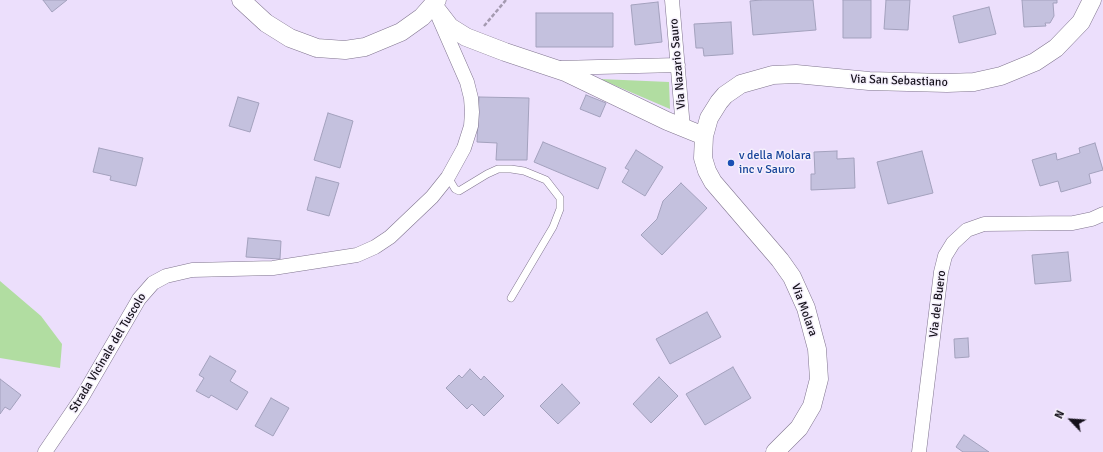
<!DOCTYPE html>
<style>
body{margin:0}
#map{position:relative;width:1103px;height:452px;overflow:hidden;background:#ecdffc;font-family:Signika,sans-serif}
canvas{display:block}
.north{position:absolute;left:1051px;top:400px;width:40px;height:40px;-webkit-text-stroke:3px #f5f0fc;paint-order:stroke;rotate:295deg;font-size:11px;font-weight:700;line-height:16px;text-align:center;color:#15111b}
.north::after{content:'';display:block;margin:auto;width:14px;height:18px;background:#15111b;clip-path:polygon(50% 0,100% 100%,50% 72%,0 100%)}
</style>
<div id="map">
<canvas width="1103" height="452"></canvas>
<div class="north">N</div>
</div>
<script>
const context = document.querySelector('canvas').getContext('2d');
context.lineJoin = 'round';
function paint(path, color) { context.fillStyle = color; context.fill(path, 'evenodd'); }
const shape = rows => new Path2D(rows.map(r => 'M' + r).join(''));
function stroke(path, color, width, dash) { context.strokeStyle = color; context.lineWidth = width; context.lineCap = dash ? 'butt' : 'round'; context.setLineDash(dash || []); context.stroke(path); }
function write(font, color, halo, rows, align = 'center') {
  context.font = font + ' Signika,sans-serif'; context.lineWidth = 3; context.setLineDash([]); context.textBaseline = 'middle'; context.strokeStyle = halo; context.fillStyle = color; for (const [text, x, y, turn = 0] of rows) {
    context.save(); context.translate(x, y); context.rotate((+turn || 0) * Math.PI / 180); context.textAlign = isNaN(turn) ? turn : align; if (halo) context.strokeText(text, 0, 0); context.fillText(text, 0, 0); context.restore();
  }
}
paint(shape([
 [600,79,669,82,670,109],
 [0,281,41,316,62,344,60,368,0,358]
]), '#b1dda1');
const building = shape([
 [43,0,67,0,52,12,43,0],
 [761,0,813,0,816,30,753,35,750,1,761,0],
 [843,0,871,0,871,38,843,38,843,0],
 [886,0,910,0,908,30,884,29,886,0],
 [1022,0,1057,0,1057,3,1053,3,1054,16,1050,23,1045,23,1046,26,1024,27,1022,0],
 [658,2,662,42,635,45,631,5,658,2],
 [989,7,996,34,959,43,953,16,989,7],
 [536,13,613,13,613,47,536,47,536,13],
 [731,22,733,54,704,56,703,48,696,48,694,24,731,22],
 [586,95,606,103,600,117,580,109,586,95],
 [238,97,259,103,250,132,229,126,238,97],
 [479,97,529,98,527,160,496,160,497,143,477,142,479,97],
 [328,113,353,121,340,168,314,160,328,113],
 [543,142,606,168,598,189,534,162,543,142],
 [1095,143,1103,170,1089,174,1091,183,1061,192,1058,181,1040,186,1032,160,1056,153,1057,160,1080,153,1079,148,1095,143],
 [99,148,143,158,136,186,110,180,111,176,93,172,99,148],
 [636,150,663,167,645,196,622,182,629,170,625,168,636,150],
 [837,151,837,159,854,158,855,188,811,190,811,174,815,174,814,152,837,151],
 [922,151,933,193,888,204,877,162,922,151],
 [316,177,339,183,329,216,307,210,316,177],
 [681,183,707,208,662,255,641,235,657,219,663,201,681,183],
 [248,238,281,241,280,259,246,257,248,238],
 [1068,252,1071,281,1035,284,1032,255,1068,252],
 [707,312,721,337,670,364,656,339,707,312],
 [968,338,969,357,955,358,954,339,968,338],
 [210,356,236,371,230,381,248,392,237,410,211,395,209,398,196,391,204,378,199,375,210,356],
 [733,367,751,398,705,425,686,394,733,367],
 [470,369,481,380,484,376,504,396,484,416,472,404,467,409,446,388,459,375,462,378,470,369],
 [659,377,678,396,651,423,633,404,659,377],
 [0,379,21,395,10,410,5,407,0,414,0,379],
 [562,384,580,403,558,424,540,406,562,384],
 [271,398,289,408,273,436,255,426,271,398],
 [964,435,989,452,963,452,956,447,964,435]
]);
paint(building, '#c4c1de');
stroke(building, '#a3a1bd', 1);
const service = shape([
 [448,177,455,189,459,191,487,174,498,169,511,169,524,171,546,180,560,198,560,209,553,227,511,298]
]);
const minor = shape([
 [672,0,683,128],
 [558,68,678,65],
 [45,452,81,399,139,299,153,283,166,276,192,270,273,268,357,255,375,247,390,237,432,197,448,177,464,148,471,126,472,112,471,98,467,82,439,18],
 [919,452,941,272,945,256,953,243,967,230,984,224,1073,223,1092,219,1103,214]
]);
const tertiary = shape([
 [241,0,266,23,290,38,317,48,345,50,365,47,401,32,422,17,437,0],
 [433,5,450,27,466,37,505,52,565,72,667,121,704,136],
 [775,452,799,428,812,406,819,379,817,349,806,308,792,277,780,260,713,182,707,171,703,158,704,136,709,118,719,102,725,95,741,84,773,75,796,74,869,81,947,83,974,82,1001,76,1035,62,1056,48,1081,22,1092,0]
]);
stroke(service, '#80758f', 8);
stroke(minor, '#80758f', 15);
stroke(tertiary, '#80758f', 19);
stroke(shape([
 [484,26,506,0]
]), '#a49ab0', 2.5, [4, 2]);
stroke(service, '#fff', 7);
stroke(minor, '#fff', 14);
stroke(tertiary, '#fff', 18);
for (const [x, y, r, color] of [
 [731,163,4,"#1a4fb4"]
]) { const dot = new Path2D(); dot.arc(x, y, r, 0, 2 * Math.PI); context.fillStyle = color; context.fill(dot); stroke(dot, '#f5f0fc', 1.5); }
write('12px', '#15111b', '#f5f0fc', [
 ["Via Nazario Sauro",678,64,-95],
 ["Via San Sebastiano",899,81,2],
 ["Via del Buero",938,304,-83],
 ["Via Molara",804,310,70],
 ["Strada Vicinale del Tuscolo",108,353,-59]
]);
write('12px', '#164399', '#f5f0fc', [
 ["v della Molara",739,156],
 ["inc v Sauro",739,170]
], 'left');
</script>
